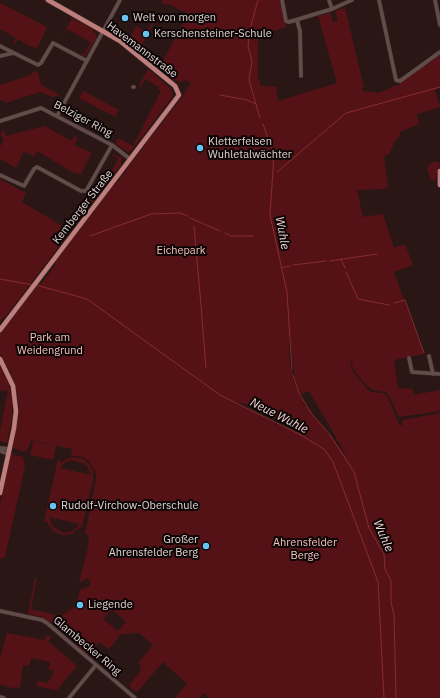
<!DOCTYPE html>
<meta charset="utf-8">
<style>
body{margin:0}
canvas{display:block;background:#291615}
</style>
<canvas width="440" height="698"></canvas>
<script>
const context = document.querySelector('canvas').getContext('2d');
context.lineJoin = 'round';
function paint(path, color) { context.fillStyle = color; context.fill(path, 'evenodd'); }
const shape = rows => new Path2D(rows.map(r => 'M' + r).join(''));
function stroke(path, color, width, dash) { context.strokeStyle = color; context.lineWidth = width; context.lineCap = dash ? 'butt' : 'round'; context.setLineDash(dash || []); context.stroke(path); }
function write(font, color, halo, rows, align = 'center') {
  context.font = font + ' "IBM Plex Sans",sans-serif'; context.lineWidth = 4; context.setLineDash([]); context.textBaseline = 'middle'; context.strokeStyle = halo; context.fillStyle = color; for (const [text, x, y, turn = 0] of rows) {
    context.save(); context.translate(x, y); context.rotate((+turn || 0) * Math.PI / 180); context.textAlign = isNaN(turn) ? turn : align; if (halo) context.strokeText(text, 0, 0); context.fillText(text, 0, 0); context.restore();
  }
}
paint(shape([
 [163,0,280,0,286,27,259,36,258,39,258,77,261,86,276,87,278,101,337,83,318,16,330,13,333,22,338,21,335,11,345,8,364,88,362,89,363,91,379,93,397,85,398,86,400,85,399,83,440,53,440,88,435,90,440,107,417,114,419,124,400,132,399,137,395,140,390,153,384,157,388,186,383,189,357,190,363,217,383,214,394,248,405,244,413,265,394,272,424,354,394,360,398,388,413,389,413,395,440,390,440,411,399,417,388,394,385,392,373,390,367,386,353,369,352,361,351,361,351,369,368,390,371,392,383,393,387,396,400,426,402,425,402,420,440,413,440,698,209,698,203,693,199,698,175,698,187,684,163,662,137,692,130,687,129,685,141,671,139,662,153,645,139,633,121,634,109,649,99,642,88,656,78,648,79,646,68,636,67,638,67,635,61,631,60,632,61,630,58,628,57,629,57,627,50,621,49,623,42,619,42,617,28,614,35,578,37,578,31,609,61,616,76,606,80,590,90,586,90,581,87,578,79,583,88,547,89,535,85,534,96,479,96,473,89,461,83,457,71,455,72,449,31,440,28,449,24,452,13,448,19,409,17,392,10,371,0,354,0,333,37,286,42,283,56,264,55,262,117,181,118,182,128,167,182,97,191,83,186,80,180,82,175,80,159,68,188,14,169,4,164,5,162,2],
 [289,332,295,379,300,394,309,391,348,458,304,404,295,385,289,359],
 [233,401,252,406,310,437,278,425],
 [112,609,126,622,118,631,103,619],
 [0,3,47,27,37,48,30,46,18,39,15,44,13,43,16,38,0,29],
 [157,13,159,14,141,47,129,40,136,26,147,32],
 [72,18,91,28,94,30,93,32,98,35,96,36,96,39,85,56,82,56,82,53,84,54,90,44,89,41,67,29,58,44],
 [148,69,172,90,173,96,131,151,127,152,116,144,116,141,118,138,133,146,161,91,158,89,159,87,145,79,141,87,139,86],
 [35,71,38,73,41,85,60,95,53,97,40,92,5,103,4,100,0,101,0,85,28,76],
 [83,91,119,110,115,117,79,98],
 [45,126,71,141,75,135,77,140,74,145,90,152,91,154,81,174,74,173,37,151,34,157,24,151,16,168,0,159,0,147,4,139,0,134,4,130,6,136],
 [110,153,122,158,121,165,9,312,0,321,0,179,26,193,22,202,66,228,80,203,79,201,84,203,100,187,108,173,110,174,118,159],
 [433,162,439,162,440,164,435,181,431,180,427,168],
 [0,366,8,382,12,400,12,417,7,443,0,441,0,431,8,391,0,390],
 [33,441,56,446,53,460,30,455],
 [13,452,13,455,23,457,25,466,5,557,0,559,0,504,11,453],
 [75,457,83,459,89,464,93,471,93,480,82,526,72,534,62,535,53,531,47,522,44,522,58,459,60,460,60,463,67,459],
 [71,460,83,463,88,468,91,475,60,468,63,464],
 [49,517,80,524,74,531,63,533,52,526],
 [7,633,45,640,47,635,52,637,48,641,77,666,57,690,50,689,36,686,37,681,48,683,50,678,52,679,53,671,49,670,50,662,31,658,29,666,23,665,20,687,13,688,0,685,0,659]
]), '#551216');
stroke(shape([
 [258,0,250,29,248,46,252,61,249,80,260,118],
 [220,95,247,100,256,104],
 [263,124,274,155,270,215,287,292,292,370],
 [277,172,346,113,440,87],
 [190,218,220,231],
 [194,226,202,317],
 [225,233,231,236,253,236],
 [90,236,151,214,180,213,188,216],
 [341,259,345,268],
 [330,261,377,254],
 [293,265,326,261],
 [281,268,290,266],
 [346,272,358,299,389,305],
 [0,279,33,285],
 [36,285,87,299,220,395,299,434,324,449,333,462,378,582,384,698],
 [394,303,405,300,424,353],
 [202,318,206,368],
 [293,375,299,393,311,413,330,435,354,472,369,528,384,554,385,569,391,581,391,602,394,615,396,698]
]), '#882b2f', 1);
const minor = shape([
 [282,0,286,21,289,22,332,9,352,0],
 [329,0,332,9],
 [379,0,396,80,400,81,440,52],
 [435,0,440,25],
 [297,20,300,31,301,76],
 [0,46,38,65,41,63,53,43,87,61],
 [0,56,13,53],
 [133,87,134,87],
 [57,116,120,0],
 [0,121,41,108,112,145,130,159],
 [0,175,24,186,34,169,37,167,81,191,86,191,112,145],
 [429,356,433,374],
 [409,358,412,372,440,374],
 [0,448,10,449],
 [0,451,9,454],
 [0,611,42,620,47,623,135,698],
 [0,697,4,698],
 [69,698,96,665]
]);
const major = shape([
 [440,171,440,185],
 [0,330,179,95,175,86,120,41,48,0],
 [0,359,13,386,16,411,14,428,0,493]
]);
stroke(minor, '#3f3130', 4.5);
stroke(major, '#3f3130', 5.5);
stroke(minor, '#624c4a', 3.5);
stroke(major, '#bf7e7c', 4.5);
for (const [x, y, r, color] of [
 [125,18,4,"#68c4f0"],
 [146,34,4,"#68c4f0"],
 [200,148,4,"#68c4f0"],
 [53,506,4,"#68c4f0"],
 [206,546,4,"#68c4f0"],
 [80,605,4,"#68c4f0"]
]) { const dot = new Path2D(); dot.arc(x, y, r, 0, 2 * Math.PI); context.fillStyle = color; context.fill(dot); stroke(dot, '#0c0505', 1.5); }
write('11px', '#e0d2d1', '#0c0505', [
 ["Welt von morgen",133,18],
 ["Kerschensteiner-Schule",154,34],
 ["Kletterfelsen",208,142],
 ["Wuhletalwächter",208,155],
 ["Rudolf-Virchow-Oberschule",61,506],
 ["Großer",198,540,"right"],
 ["Ahrensfelder Berg",198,553,"right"],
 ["Liegende",88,605]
], 'left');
write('11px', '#e0d2d1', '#0c0505', [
 ["Havemannstraße",142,50,37],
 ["Belziger Ring",83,119,28],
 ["Kemberger Straße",83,207,-52],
 ["Glambecker Ring",87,646,40]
]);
write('11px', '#f8c2bf', '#0c0505', [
 ["Eichepark",181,251],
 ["Park am",50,338],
 ["Weidengrund",50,351],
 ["Ahrensfelder",305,543],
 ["Berge",305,556]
]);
write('italic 12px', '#f3d7d5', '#0c0505', [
 ["Wuhle",282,233,79],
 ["Neue Wuhle",279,416,27],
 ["Wuhle",383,536,67]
]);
</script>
